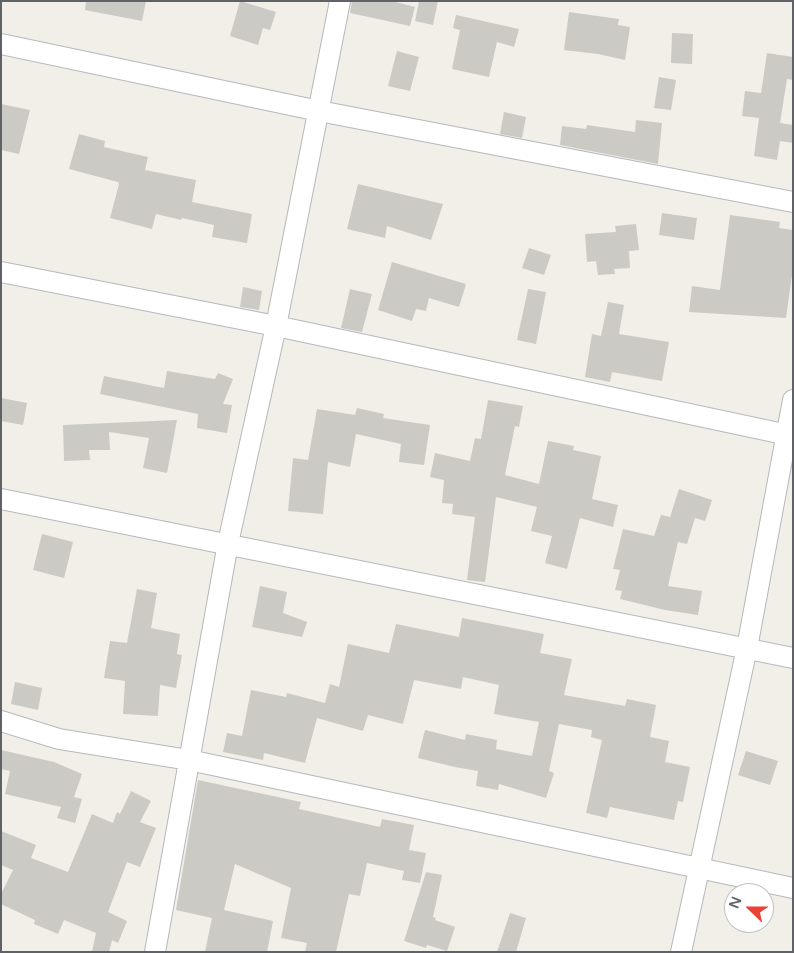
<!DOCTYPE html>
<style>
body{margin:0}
#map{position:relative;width:794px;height:953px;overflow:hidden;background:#f1efe8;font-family:"Varela Round",sans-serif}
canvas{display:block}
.frame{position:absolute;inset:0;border:2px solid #5f6368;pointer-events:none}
.north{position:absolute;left:724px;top:883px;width:50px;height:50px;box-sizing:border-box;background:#fff;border:1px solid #bfc1c3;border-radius:50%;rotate:292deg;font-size:14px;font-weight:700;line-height:20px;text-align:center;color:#5f6368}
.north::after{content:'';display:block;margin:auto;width:18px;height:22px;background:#ea4335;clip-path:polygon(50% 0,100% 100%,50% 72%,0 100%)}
</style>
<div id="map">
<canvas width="794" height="953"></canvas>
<div class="frame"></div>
<div class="north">N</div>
</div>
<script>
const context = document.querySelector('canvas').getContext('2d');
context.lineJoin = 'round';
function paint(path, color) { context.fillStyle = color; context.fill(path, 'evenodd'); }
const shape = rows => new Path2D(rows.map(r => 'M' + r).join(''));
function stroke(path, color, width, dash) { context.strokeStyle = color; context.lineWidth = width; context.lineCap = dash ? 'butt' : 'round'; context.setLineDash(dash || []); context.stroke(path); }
paint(shape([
 [86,1,146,1,142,21,85,10],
 [240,1,276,12,270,30,263,28,258,45,230,36],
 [352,1,392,1,415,7,410,26,350,13],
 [419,1,438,1,433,25,415,21],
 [569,12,619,19,618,25,630,27,625,60,598,54,564,50],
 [456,15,519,29,514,47,497,42,489,77,452,69,460,30,453,28],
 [672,33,693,34,692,64,671,63],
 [397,51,419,57,410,91,388,86],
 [767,53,793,57,793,80,787,79,780,123,793,125,793,143,780,141,777,160,754,156,759,118,742,116,745,91,761,93],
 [659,77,676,80,671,110,654,108],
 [1,104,30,110,19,154,1,150],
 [504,112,526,117,522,138,500,134],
 [636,120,662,123,658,164,560,145,562,126,586,129,587,125,635,132],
 [79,134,105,141,104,147,148,157,145,170,196,180,192,202,252,214,247,243,212,237,214,225,182,218,181,220,156,214,152,229,110,218,119,184,118,182,69,169],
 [358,184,443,204,431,240,387,226,385,238,347,229],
 [662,213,697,218,694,240,659,235],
 [730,215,780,222,779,228,793,230,793,268,786,318,689,312,692,286,720,290],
 [636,224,639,250,629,251,630,268,614,269,615,274,598,275,596,261,587,262,585,234,616,232,615,226],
 [529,248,551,255,544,275,522,268],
 [392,262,466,284,459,307,429,298,426,311,416,309,412,321,378,310],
 [243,287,262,291,259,310,240,307],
 [350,289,372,294,362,332,341,328],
 [528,289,546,292,536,344,517,340],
 [608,302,624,305,619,334,669,342,662,381,612,372,610,382,585,377,592,334,601,336],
 [167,371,215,379,218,373,233,379,223,404,232,405,227,433,197,428,198,414,100,394,104,376,164,388],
 [1,398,27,403,23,425,1,421],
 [488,400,523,406,519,427,515,426,505,475,539,484,548,441,574,446,573,450,601,456,592,499,618,505,613,527,580,518,567,569,545,563,552,536,531,531,537,507,496,497,485,582,467,580,475,517,452,514,453,504,442,503,444,480,430,477,435,453,470,461,475,438,481,439],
 [357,408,384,414,383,418,430,425,424,465,399,462,401,444,356,434,350,467,328,462,323,514,288,511,293,458,308,460,317,409,355,415],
 [177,420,167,473,143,468,149,438,109,432,110,450,89,450,90,460,64,461,63,425],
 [679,489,712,500,705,521,695,518,687,544,678,542,668,586,702,591,698,615,665,610,620,599,622,591,615,590,620,570,613,569,623,529,654,536,661,515,670,517],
 [42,534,73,542,64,578,33,570],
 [260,586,287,592,283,613,307,622,302,637,252,627],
 [137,589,157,593,151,628,180,634,177,654,182,655,176,688,160,685,158,716,123,714,125,681,104,678,110,641,127,643],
 [462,618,544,634,540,653,572,659,564,695,625,706,627,699,656,705,650,737,669,741,665,762,690,767,683,802,678,801,674,820,610,807,607,818,586,813,602,740,591,737,592,730,559,724,549,771,554,773,546,798,499,784,498,790,476,786,478,771,455,767,418,758,425,730,465,740,466,734,497,740,496,749,532,756,539,722,494,714,499,685,463,677,461,689,414,680,403,724,368,715,363,731,317,718,305,763,264,753,263,760,223,752,227,733,242,736,251,690,286,697,287,693,325,703,330,684,339,687,348,644,389,653,396,624,459,637],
 [15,682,42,688,38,710,11,704],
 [1,750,54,762,82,774,74,797,82,799,75,823,57,818,61,807,5,794,10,771,1,769],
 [746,751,778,761,770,785,738,775],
 [198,780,301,802,299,809,380,827,382,819,414,825,409,850,426,853,420,883,402,880,404,871,367,863,360,896,349,894,336,952,305,952,307,943,281,938,291,888,235,864,224,910,273,921,267,952,205,952,212,918,176,910],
 [131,791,151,801,140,822,156,828,140,867,127,862,108,912,127,921,118,943,112,940,109,952,92,952,96,933,64,920,58,934,34,924,35,920,1,904,1,894,13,870,1,865,1,831,36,845,31,858,68,872,92,814,113,823,117,812,120,814],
 [426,872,442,875,433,917,436,918,435,920,455,927,447,951,427,945,426,948,404,941],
 [510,913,526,918,516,952,497,952]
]), '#cccac5');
const minor = shape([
 [1,44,319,111,793,202],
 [1,272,276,326,793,436],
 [1,499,793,658],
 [1,721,59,739,189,760,793,888],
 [155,952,228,543,276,326,340,1],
 [681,952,747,648,793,400]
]);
stroke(minor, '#b5b8bc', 22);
stroke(minor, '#fff', 20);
</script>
